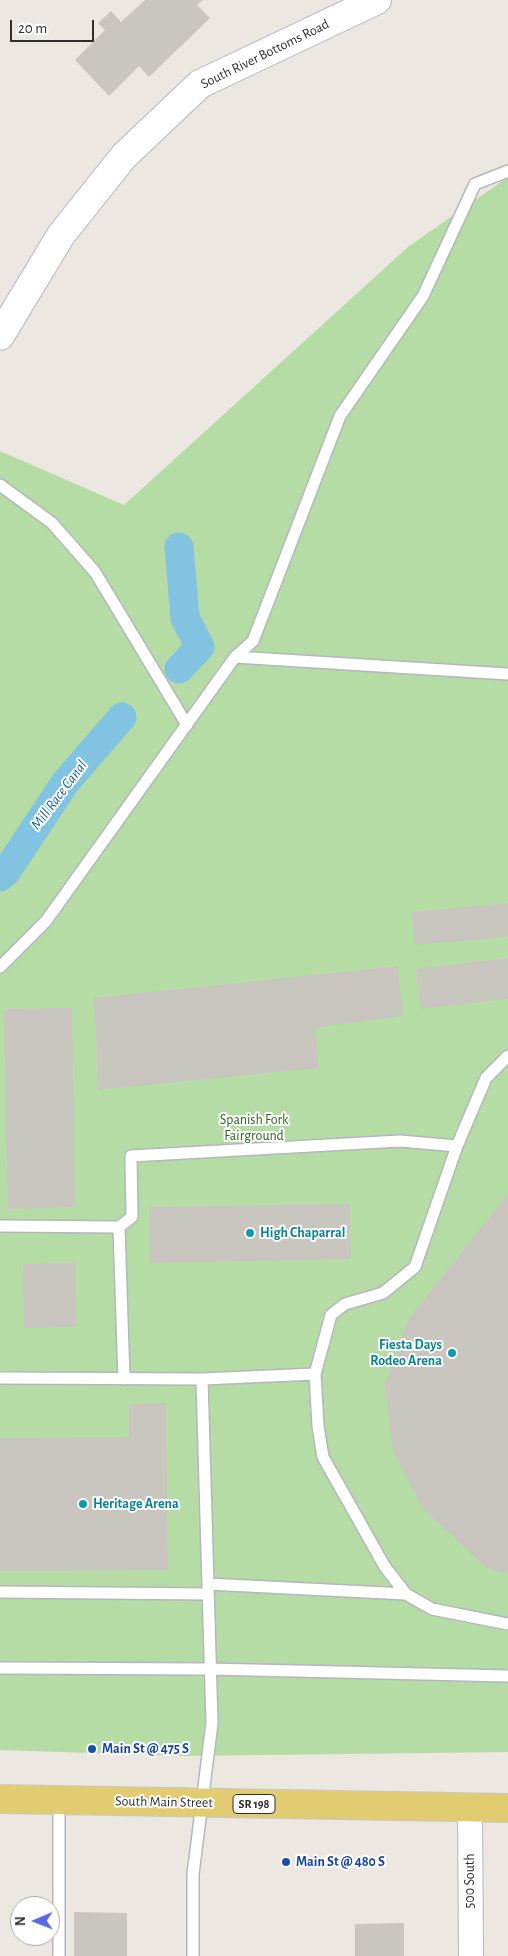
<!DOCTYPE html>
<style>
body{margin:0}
#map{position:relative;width:508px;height:1956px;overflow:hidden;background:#ece8e1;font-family:"Alegreya Sans",sans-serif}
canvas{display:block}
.north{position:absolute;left:10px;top:1896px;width:50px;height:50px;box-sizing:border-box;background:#fff;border:1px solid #ababab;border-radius:50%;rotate:269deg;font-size:14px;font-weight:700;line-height:20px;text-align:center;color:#2d2d2d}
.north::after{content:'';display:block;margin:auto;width:18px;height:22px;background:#566ae5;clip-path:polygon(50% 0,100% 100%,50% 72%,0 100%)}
.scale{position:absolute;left:10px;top:20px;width:84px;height:22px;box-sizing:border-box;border:2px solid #2d2d2d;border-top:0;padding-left:6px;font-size:15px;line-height:18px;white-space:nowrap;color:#2d2d2d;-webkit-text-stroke:4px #fff;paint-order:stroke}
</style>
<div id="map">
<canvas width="508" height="1956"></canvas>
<div class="north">N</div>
<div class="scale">20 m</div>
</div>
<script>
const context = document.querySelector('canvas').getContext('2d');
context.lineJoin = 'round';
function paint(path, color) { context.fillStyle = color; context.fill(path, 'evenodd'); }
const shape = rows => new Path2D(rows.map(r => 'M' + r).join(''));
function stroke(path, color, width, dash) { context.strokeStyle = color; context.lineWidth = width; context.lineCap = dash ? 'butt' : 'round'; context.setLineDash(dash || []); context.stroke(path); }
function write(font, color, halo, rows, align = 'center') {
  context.font = font + ' "Alegreya Sans",sans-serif'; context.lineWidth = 4; context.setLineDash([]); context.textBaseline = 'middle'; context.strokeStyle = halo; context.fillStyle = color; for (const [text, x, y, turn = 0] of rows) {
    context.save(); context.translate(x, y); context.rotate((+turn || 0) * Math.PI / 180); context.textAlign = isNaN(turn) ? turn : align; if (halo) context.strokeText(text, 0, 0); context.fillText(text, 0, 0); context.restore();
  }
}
paint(shape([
 [508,177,508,1752,186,1756,0,1750,0,451,124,505,408,247]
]), '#b5dca5');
stroke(shape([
 [179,547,185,618,200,647,179,669],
 [0,877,6,872,65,783,122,717]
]), '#82c3e1', 29);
paint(shape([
 [145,0,203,0,197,5,210,18,149,77,139,66,109,96,75,60,105,30,98,23,111,11,121,22],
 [508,903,508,937,415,945,412,912],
 [508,958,508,999,421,1009,416,969],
 [398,966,403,1016,315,1028,319,1068,99,1090,94,998],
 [72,1008,75,1207,8,1209,4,1009],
 [508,1194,508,1574,487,1568,424,1510,393,1451,385,1385,407,1321],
 [350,1204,351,1259,150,1263,149,1207],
 [75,1263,76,1327,24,1328,23,1264],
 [166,1403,168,1570,0,1571,0,1438,129,1437,129,1404],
 [74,1912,127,1913,127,1956,74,1956],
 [404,1923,404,1956,355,1956,355,1924]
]), '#c9c6bf');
const service = shape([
 [0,485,52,523,95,572,187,725],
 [235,657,508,674],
 [0,967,46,921,235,657,253,641,340,416,423,296,475,184,508,171],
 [0,1226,119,1227,124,1379],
 [119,1227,132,1217,131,1156,400,1141,457,1146],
 [0,1378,202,1379,315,1374],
 [208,1584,406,1594,385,1567,323,1457,318,1426,315,1374,331,1315,345,1304,383,1293,415,1267,457,1146,486,1078,508,1056],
 [0,1592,208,1594],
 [406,1594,432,1609,508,1624],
 [0,1668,210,1669,508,1676],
 [59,1801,59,1956],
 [193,1956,193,1874,212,1723,202,1379]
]);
const minor = shape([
 [470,1807,471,1956]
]);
const tertiary = shape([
 [0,336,61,235,124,156,200,84,377,0]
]);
const primary = shape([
 [0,1799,508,1808]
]);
stroke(service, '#b5b6bf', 14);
stroke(minor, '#b5b6bf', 26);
stroke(tertiary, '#b5b6bf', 30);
stroke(primary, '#c8c8c8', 30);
stroke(service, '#fff', 11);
stroke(minor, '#fff', 24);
stroke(tertiary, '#fff', 28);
stroke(primary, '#e1cc72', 28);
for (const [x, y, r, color] of [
 [250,1233,5,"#0f9aa8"],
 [452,1353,5,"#0f9aa8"],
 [83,1504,5,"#0f9aa8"],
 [92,1749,5,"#1a4fb4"],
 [286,1862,5,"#1a4fb4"]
]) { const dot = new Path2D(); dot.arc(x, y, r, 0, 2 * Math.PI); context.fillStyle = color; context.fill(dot); stroke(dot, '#fff', 2); }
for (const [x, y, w] of [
 [254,1804,42]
]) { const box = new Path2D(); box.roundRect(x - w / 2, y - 9.5, w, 19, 4); context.fillStyle = '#fff'; context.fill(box); stroke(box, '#2d2d2d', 1); }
write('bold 12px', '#2d2d2d', null, [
 ["SR 198",254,1804]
]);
write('14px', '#2d2d2d', '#fff', [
 ["South River Bottoms Road",265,54,-26],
 ["South Main Street",164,1802,1],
 ["500 South",470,1881,-90]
]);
write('14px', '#2e6224', '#fff', [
 ["Spanish Fork",254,1120],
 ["Fairground",254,1136]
]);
write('bold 14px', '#0d838f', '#fff', [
 ["High Chaparral",260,1233],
 ["Fiesta Days",442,1345,"right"],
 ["Rodeo Arena",442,1361,"right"],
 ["Heritage Arena",93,1504]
], 'left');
write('bold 14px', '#164399', '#fff', [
 ["Main St @ 475 S",102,1749],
 ["Main St @ 480 S",296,1862]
], 'left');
write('italic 15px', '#1e638f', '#fff', [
 ["Mill Race Canal",59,795,-53]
]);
</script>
